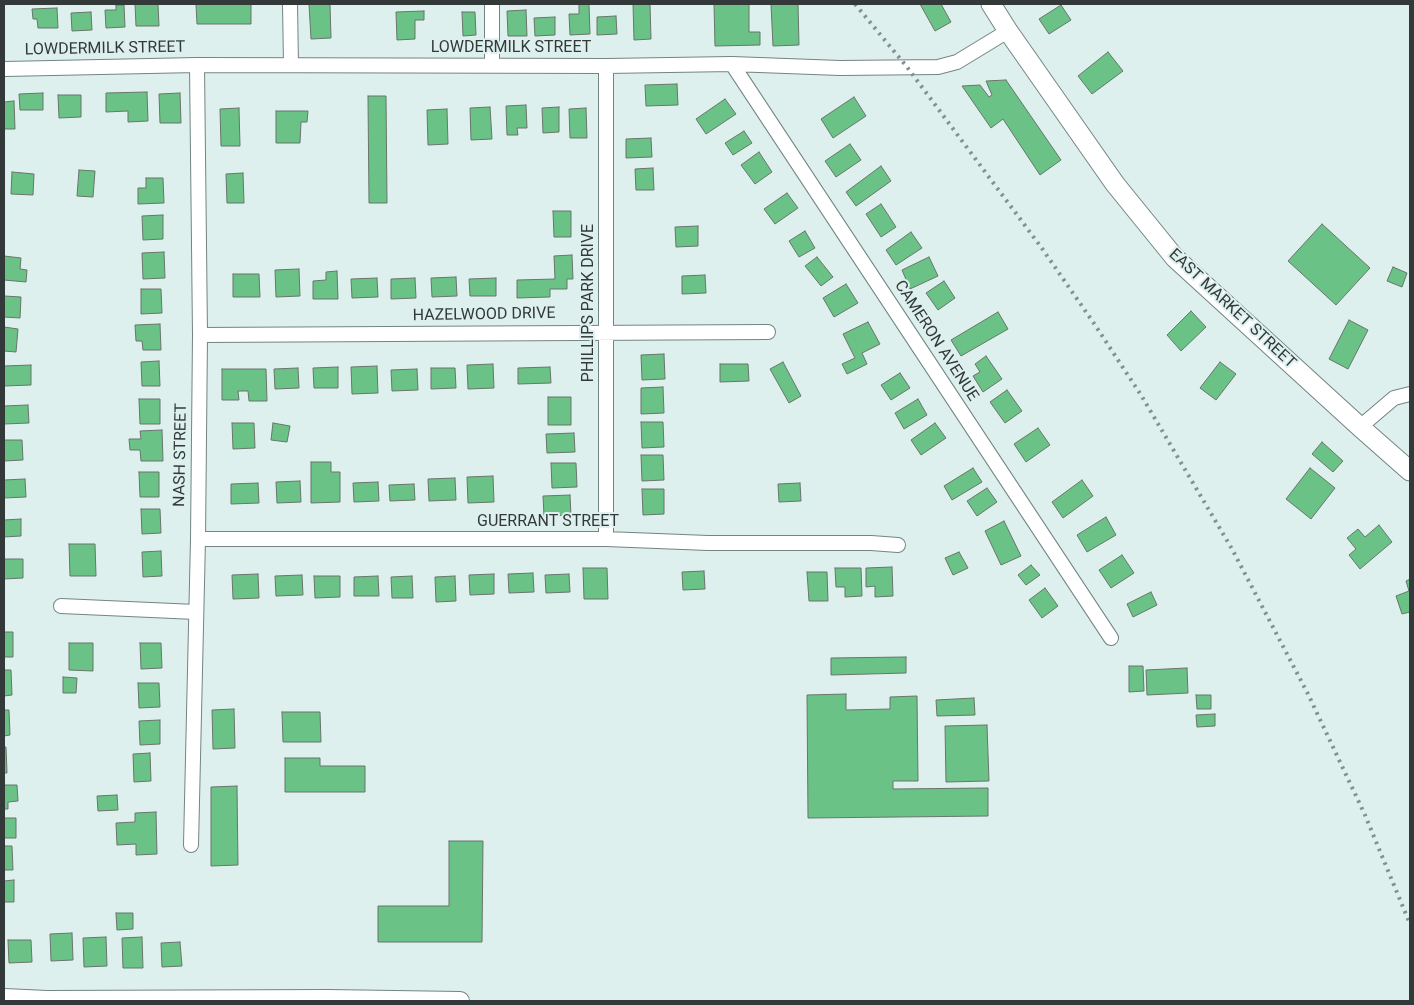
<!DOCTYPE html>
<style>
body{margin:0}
#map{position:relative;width:1414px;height:1005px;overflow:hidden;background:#ddf0ee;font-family:Roboto,sans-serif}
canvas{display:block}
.frame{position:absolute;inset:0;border:5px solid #323938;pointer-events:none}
</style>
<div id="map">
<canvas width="1414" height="1005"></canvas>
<div class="frame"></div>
</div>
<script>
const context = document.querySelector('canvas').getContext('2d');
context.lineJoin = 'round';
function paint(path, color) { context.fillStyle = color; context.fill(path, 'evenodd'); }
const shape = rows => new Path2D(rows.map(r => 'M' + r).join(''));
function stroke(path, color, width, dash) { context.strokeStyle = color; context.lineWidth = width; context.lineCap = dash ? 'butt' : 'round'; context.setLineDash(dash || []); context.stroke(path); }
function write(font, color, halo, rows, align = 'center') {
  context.font = font + ' Roboto,sans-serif'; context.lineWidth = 4; context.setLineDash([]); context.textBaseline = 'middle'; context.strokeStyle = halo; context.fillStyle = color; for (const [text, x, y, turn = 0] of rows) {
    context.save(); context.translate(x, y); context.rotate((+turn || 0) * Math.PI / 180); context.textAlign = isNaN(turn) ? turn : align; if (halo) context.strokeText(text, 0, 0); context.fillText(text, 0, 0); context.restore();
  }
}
const building = shape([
 [135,4,158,4,159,26,136,26,135,4],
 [196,4,251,4,251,24,197,24,196,4],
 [309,4,330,4,331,38,311,39,309,4],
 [579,4,589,4,590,34,570,35,569,14,579,14,579,4],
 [633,4,650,4,651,39,634,40,633,4],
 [714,4,749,4,749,32,760,32,760,45,715,46,714,4],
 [771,4,798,4,799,45,773,46,771,4],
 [920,4,941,4,951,22,935,31,920,4],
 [116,5,124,5,125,27,106,28,105,10,116,10,116,5],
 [1061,5,1071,20,1049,34,1039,19,1061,5],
 [57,8,58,28,38,28,37,19,33,19,32,9,57,8],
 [526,10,527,36,508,36,507,11,526,10],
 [424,11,424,20,415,20,415,39,397,40,396,12,424,11],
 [91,12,92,30,72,31,71,13,91,12],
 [462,12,475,12,476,35,463,36,462,12],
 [616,16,617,34,597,35,597,17,616,16],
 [555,17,555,35,535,36,534,18,555,17],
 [1108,52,1123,71,1092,94,1078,76,1108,52],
 [1006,80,1061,160,1040,175,1003,119,991,128,962,86,980,85,989,97,992,95,986,81,1006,80],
 [677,84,678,105,646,106,645,85,677,84],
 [147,92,148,121,128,122,128,111,106,112,106,93,147,92],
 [43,93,43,110,20,110,19,94,43,93],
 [180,93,181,123,160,123,159,94,180,93],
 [58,95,81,95,81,117,59,118,58,95],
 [368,96,386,96,387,203,369,203,368,96],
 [854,97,866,116,833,138,821,119,854,97],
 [725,99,736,114,706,134,696,119,725,99],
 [14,101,15,129,4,129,4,102,14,101],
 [526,105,527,128,517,128,518,135,507,135,506,106,526,105],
 [490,107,492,139,471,140,470,108,490,107],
 [559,107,559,132,543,133,542,108,559,107],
 [239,108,240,146,221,146,220,109,239,108],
 [586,108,587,138,570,138,569,109,586,108],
 [447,109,448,144,428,145,427,110,447,109],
 [276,111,308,111,307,122,301,122,300,143,276,143,276,111],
 [744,131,752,143,733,155,725,143,744,131],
 [651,138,652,157,626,158,626,139,651,138],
 [850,144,861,160,836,177,825,161,850,144],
 [759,152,772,172,755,184,741,165,759,152],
 [881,166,891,181,856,206,846,192,881,166],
 [653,168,654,190,636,190,635,169,653,168],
 [79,170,95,171,93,197,77,196,79,170],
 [12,172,34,174,33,195,11,194,12,172],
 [243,173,244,203,227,203,226,174,243,173],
 [146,178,163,178,164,203,138,204,138,188,146,188,146,178],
 [787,193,798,208,775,224,764,209,787,193],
 [881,204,896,227,881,237,866,214,881,204],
 [553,211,571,211,571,237,554,237,553,211],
 [163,215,163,239,143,240,142,216,163,215],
 [1322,224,1370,268,1336,305,1288,261,1322,224],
 [698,226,698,246,676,247,675,227,698,226],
 [805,231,815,248,799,257,789,241,805,231],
 [911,232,922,248,896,265,886,250,911,232],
 [164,252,165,278,143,279,142,253,164,252],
 [572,255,573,279,567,279,567,289,550,289,550,297,517,298,517,280,555,279,554,256,572,255],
 [4,256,21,258,20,269,27,270,26,282,4,280,4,256],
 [817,257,833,277,821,286,805,266,817,257],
 [929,257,938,276,910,289,902,270,929,257],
 [1393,267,1407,273,1402,287,1387,281,1393,267],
 [299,269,300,296,276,297,275,270,299,269],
 [337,271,338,299,313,299,313,281,326,280,326,272,337,271],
 [233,274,259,274,260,297,233,297,233,274],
 [705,275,706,293,682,294,682,276,705,275],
 [456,277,457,296,432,297,431,278,456,277],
 [377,278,378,297,352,298,351,279,377,278],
 [415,278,416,298,391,299,391,279,415,278],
 [496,278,496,296,470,296,469,279,496,278],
 [944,281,955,298,938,310,926,293,944,281],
 [846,284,858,303,834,317,823,298,846,284],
 [141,289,161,289,162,313,141,314,141,289],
 [4,296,21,297,20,318,4,317,4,296],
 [1191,311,1206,327,1181,351,1167,335,1191,311],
 [998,312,1008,329,961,356,951,340,998,312],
 [1349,320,1368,330,1348,369,1329,359,1349,320],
 [868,322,880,344,862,353,867,364,847,374,842,364,855,358,843,334,868,322],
 [160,324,161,350,143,350,142,341,136,341,135,325,160,324],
 [4,327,18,329,16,352,4,351,4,327],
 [664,354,665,379,642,380,641,355,664,354],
 [986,356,1002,379,983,392,973,376,980,372,975,364,986,356],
 [159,361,160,386,142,386,141,362,159,361],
 [783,362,801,396,789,403,770,369,783,362],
 [1220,362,1236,374,1216,400,1200,388,1220,362],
 [493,364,494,388,468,389,467,365,493,364],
 [720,364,748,364,749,381,720,382,720,364],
 [31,365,31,385,4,386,4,366,31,365],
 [377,366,378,393,352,394,351,367,377,366],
 [338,367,338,388,314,388,313,368,338,367],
 [550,367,551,383,518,384,518,368,550,367],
 [298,368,299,388,275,389,274,369,298,368],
 [431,368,455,368,456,388,431,389,431,368],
 [222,369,266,369,267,401,249,401,248,391,238,391,239,400,222,400,222,369],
 [417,369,418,390,392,391,391,370,417,369],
 [900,373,910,388,891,400,881,385,900,373],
 [663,387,664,413,641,414,641,388,663,387],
 [1007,390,1022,411,1005,423,990,402,1007,390],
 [548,397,571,397,571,425,548,425,548,397],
 [139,399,160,399,160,424,140,424,139,399],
 [918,399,927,415,904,429,895,413,918,399],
 [28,405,29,423,4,424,4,406,28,405],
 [641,422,663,422,664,447,642,448,641,422],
 [232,423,254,423,255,448,233,449,232,423],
 [273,423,290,426,287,442,271,440,273,423],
 [935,423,946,438,921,455,911,440,935,423],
 [1038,428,1050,445,1026,462,1014,444,1038,428],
 [162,430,163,461,141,461,140,450,130,450,129,439,141,439,140,431,162,430],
 [574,433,575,452,547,453,546,434,574,433],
 [4,440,22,440,23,460,4,461,4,440],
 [1322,442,1343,461,1333,472,1312,454,1322,442],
 [641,455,663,455,664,480,642,481,641,455],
 [311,462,331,462,331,472,340,472,340,502,311,503,311,462],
 [551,463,576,463,577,487,552,488,551,463],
 [973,468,982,482,952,500,944,486,973,468],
 [1310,468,1335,488,1311,519,1286,499,1310,468],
 [139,472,159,472,159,497,140,497,139,472],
 [493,476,494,502,468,503,467,477,493,476],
 [455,478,456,500,429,501,428,479,455,478],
 [25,479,26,497,4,498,4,480,25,479],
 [1082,480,1093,496,1063,518,1052,502,1082,480],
 [300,481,301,502,277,503,276,482,300,481],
 [378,482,379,501,354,502,353,483,378,482],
 [258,483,259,503,231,504,231,484,258,483],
 [800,483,801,501,779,502,778,484,800,483],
 [414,484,415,500,390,501,389,485,414,484],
 [987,488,997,502,977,516,967,501,987,488],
 [642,489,664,489,664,514,643,515,642,489],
 [570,495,571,515,544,516,543,496,570,495],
 [141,509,160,509,161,533,142,534,141,509],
 [1106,517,1116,535,1087,552,1077,535,1106,517],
 [21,519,21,536,4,537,4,520,21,519],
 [1004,521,1021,556,1001,565,985,531,1004,521],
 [1379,525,1392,542,1360,569,1349,555,1356,549,1347,538,1358,529,1365,537,1379,525],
 [69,544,95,544,96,576,70,576,69,544],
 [161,551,162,576,143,577,142,552,161,551],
 [959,552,968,568,953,575,945,558,959,552],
 [1122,555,1134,573,1111,588,1099,570,1122,555],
 [4,559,23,559,23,578,4,579,4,559],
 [1031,565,1040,575,1026,585,1018,575,1031,565],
 [892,567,893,596,875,597,875,586,866,587,866,568,892,567],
 [583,568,607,568,608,599,584,599,583,568],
 [835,568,861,568,862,596,845,597,845,587,836,587,835,568],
 [704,571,705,589,683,590,682,572,704,571],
 [807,572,827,572,828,601,809,601,807,572],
 [533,573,534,592,509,593,508,574,533,573],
 [258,574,259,598,233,599,232,575,258,574],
 [494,574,494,594,470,595,469,575,494,574],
 [569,574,570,592,546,593,545,575,569,574],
 [302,575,303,595,276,596,275,576,302,575],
 [314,576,340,576,340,597,315,598,314,576],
 [378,576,379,596,354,596,354,577,378,576],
 [412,576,413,598,392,598,391,577,412,576],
 [455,576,456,601,436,602,435,577,455,576],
 [1410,579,1410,612,1402,614,1396,596,1409,591,1406,581,1410,579],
 [1045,588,1058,606,1042,618,1029,600,1045,588],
 [1151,592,1157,605,1133,617,1127,604,1151,592],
 [4,632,13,632,13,657,4,657,4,632],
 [69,643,93,643,93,671,69,670,69,643],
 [140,643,161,643,162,668,141,669,140,643],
 [906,657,906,673,831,675,831,658,906,657],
 [1129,666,1143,666,1144,691,1129,692,1129,666],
 [1187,668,1188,693,1147,695,1146,670,1187,668],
 [4,670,11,670,12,695,4,696,4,670],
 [63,677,77,678,76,693,63,693,63,677],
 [138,683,159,683,160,707,139,708,138,683],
 [846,694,846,710,890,709,890,697,917,696,918,781,893,781,893,789,988,788,988,816,808,818,807,695,846,694],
 [1196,695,1211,695,1211,709,1197,709,1196,695],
 [974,698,975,715,937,716,936,700,974,698],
 [234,709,235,748,213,749,212,710,234,709],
 [4,710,9,710,10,735,4,736,4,710],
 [282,712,320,712,321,742,283,742,282,712],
 [1215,714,1215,726,1197,727,1196,715,1215,714],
 [160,720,160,744,140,745,139,721,160,720],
 [987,725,989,781,946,782,945,726,987,725],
 [4,747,6,747,7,773,4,773,4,747],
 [150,753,151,781,134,782,133,754,150,753],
 [285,758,320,758,320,766,365,766,365,792,285,792,285,758],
 [4,785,17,785,18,801,8,802,8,809,4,809,4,785],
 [237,786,238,865,211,866,211,787,237,786],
 [117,795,118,810,98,811,97,796,117,795],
 [156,812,157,854,136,855,136,844,117,845,116,823,135,822,135,813,156,812],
 [4,818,16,818,16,838,4,838,4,818],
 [449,841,483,841,482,942,378,942,378,906,449,906,449,841],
 [4,846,12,846,13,870,4,870,4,846],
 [14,880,14,902,4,902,4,881,14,880],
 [116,913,133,913,133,929,117,930,116,913],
 [72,933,73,960,51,961,50,934,72,933],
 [106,937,107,966,84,967,83,938,106,937],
 [142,937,143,968,123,968,122,938,142,937],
 [8,940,31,940,32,962,9,963,8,940],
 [180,942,182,966,162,967,161,943,180,942]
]);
paint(building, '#6ac286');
stroke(building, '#68756b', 1);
const minor = shape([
 [290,4,291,65],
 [492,4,492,65],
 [732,64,1111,638],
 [606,66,606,539],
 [4,69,197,65,606,66,732,64,840,68,938,67,957,62,1008,31],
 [200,335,768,332],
 [1360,427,1394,398,1410,394],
 [198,539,606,539,708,543,871,543,898,545],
 [61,606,196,612],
 [191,845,198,539,200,335,197,65]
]);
const tertiary = shape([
 [4,998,47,1000,328,999,460,1001]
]);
const secondary = shape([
 [991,4,1008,31,1115,184,1175,258,1360,427,1410,471]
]);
stroke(minor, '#738482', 16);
stroke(tertiary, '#738482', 20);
stroke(secondary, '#738482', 21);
stroke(minor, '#fff', 14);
stroke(tertiary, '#fff', 18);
stroke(secondary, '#fff', 19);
stroke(shape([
 [855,4,907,67,1041,247,1093,322,1141,395,1232,549,1308,694,1365,815,1410,924]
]), '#84908f', 4, [2.5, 5]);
write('16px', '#323938', '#ddf0ee', [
 ["LOWDERMILK STREET",511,48],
 ["LOWDERMILK STREET",105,49,-1],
 ["PHILLIPS PARK DRIVE",589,303,-90],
 ["EAST MARKET STREET",1232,309,43],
 ["HAZELWOOD DRIVE",484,315,-1],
 ["CAMERON AVENUE",936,341,57],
 ["NASH STREET",181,455,-89],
 ["GUERRANT STREET",548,522]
]);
</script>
